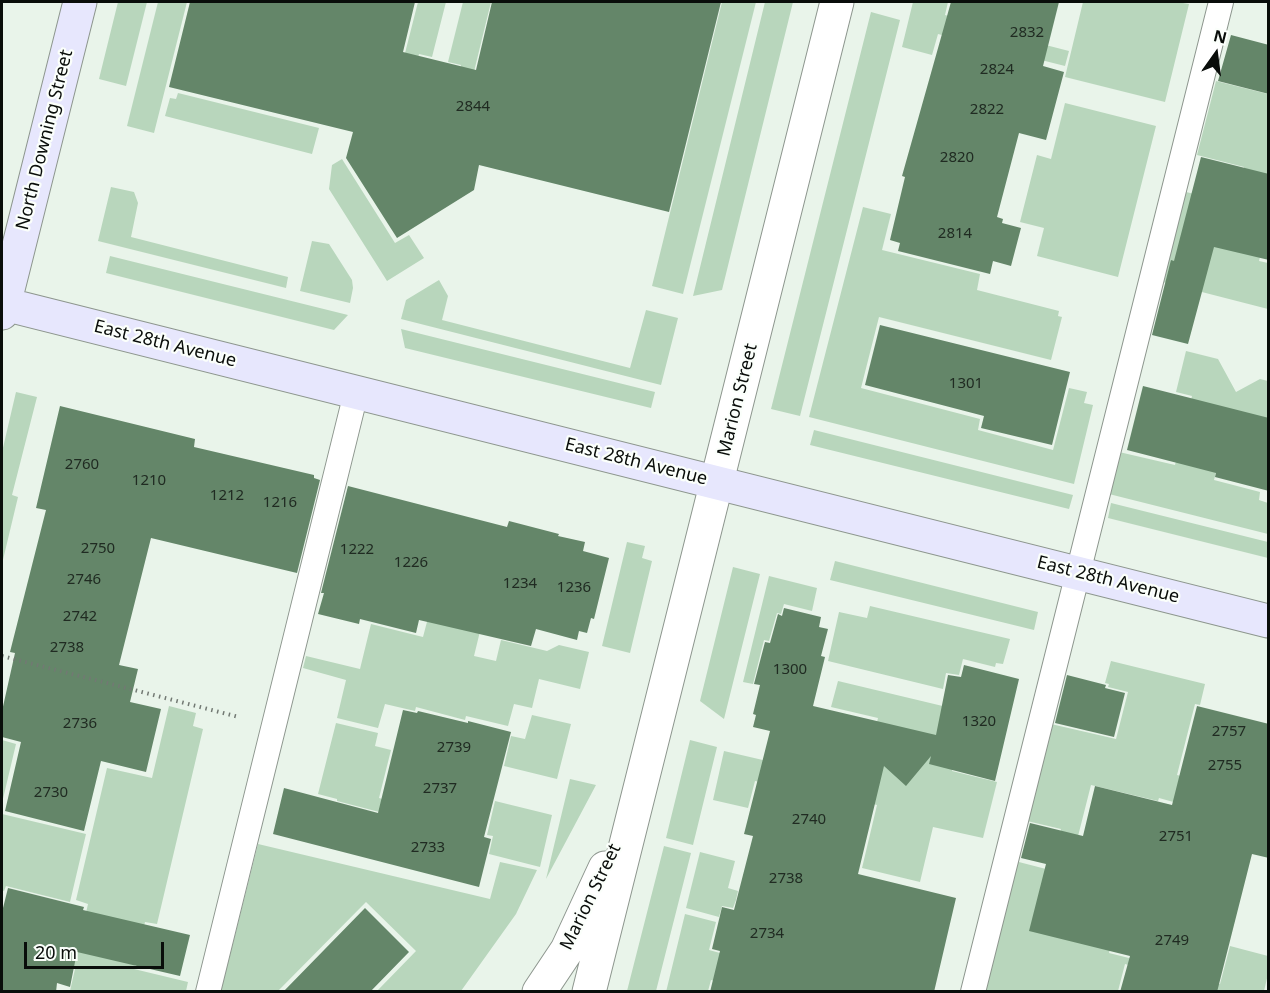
<!DOCTYPE html>
<style>
body{margin:0}
#map{position:relative;width:1270px;height:993px;overflow:hidden;background:#e9f4ea;font-family:"Noto Sans",sans-serif}
canvas{display:block}
.frame{position:absolute;inset:0;border:3px solid #090d0a;pointer-events:none}
.north{position:absolute;left:1186px;top:24px;width:60px;height:60px;-webkit-text-stroke:4px #fbfffb;paint-order:stroke;rotate:14deg;font-size:16px;font-weight:700;line-height:24px;text-align:center;color:#090d0a}
.north::after{content:'';display:block;margin:auto;width:21px;height:27px;background:#090d0a;clip-path:polygon(50% 0,100% 100%,50% 72%,0 100%)}
.scale{position:absolute;left:24px;top:942px;width:140px;height:27px;box-sizing:border-box;border:3px solid #090d0a;border-top:0;padding-left:8px;font-size:18px;line-height:21px;white-space:nowrap;color:#090d0a;-webkit-text-stroke:4px #fbfffb;paint-order:stroke}
</style>
<div id="map">
<canvas width="1270" height="993"></canvas>
<div class="frame"></div>
<div class="north">N</div>
<div class="scale">20 m</div>
</div>
<script>
const context = document.querySelector('canvas').getContext('2d');
context.lineJoin = 'round';
function paint(path, color) { context.fillStyle = color; context.fill(path, 'evenodd'); }
const shape = rows => new Path2D(rows.map(r => 'M' + r).join(''));
function stroke(path, color, width, dash) { context.strokeStyle = color; context.lineWidth = width; context.lineCap = dash ? 'butt' : 'round'; context.setLineDash(dash || []); context.stroke(path); }
function write(font, color, halo, rows, align = 'center') {
  context.font = font + ' "Noto Sans",sans-serif'; context.lineWidth = 4.5; context.setLineDash([]); context.textBaseline = 'middle'; context.strokeStyle = halo; context.fillStyle = color; for (const [text, x, y, turn = 0] of rows) {
    context.save(); context.translate(x, y); context.rotate((+turn || 0) * Math.PI / 180); context.textAlign = isNaN(turn) ? turn : align; if (halo) context.strokeText(text, 0, 0); context.fillText(text, 0, 0); context.restore();
  }
}
paint(shape([
 [118,2,147,2,126,86,99,79],
 [158,2,187,2,154,133,127,126],
 [418,2,446,2,432,57,419,54,416,68,402,65],
 [463,2,491,2,471,84,458,80,461,65,448,62],
 [722,2,756,2,683,294,652,286],
 [765,2,793,2,722,290,693,296],
 [913,2,948,2,945,15,956,18,956,22,1069,51,1065,66,938,34,932,55,902,47],
 [1083,2,1177,2,1189,4,1165,102,1065,77],
 [871,12,900,20,800,416,771,409],
 [1216,81,1268,94,1268,224,1259,261,1268,263,1268,309,1159,281,1182,191,1235,204,1244,167,1197,155],
 [178,93,319,128,312,154,165,116,170,98,176,99],
 [1065,103,1156,126,1118,277,1037,256,1044,228,1020,222,1037,155,1051,159],
 [342,159,395,243,409,235,424,258,387,281,329,189,332,165],
 [111,187,134,192,138,203,131,237,288,277,286,288,98,241],
 [863,207,891,214,882,250,980,274,977,290,1059,311,1058,316,1062,317,1051,360,879,317,861,388,980,419,978,430,1053,450,1069,388,1087,392,1084,403,1093,405,1074,484,809,417],
 [312,241,329,244,352,280,353,288,350,303,300,291],
 [110,256,348,315,334,330,106,273],
 [439,280,448,296,442,320,630,368,646,310,678,318,661,385,401,319,406,300],
 [401,329,655,392,651,408,405,348],
 [1186,351,1218,359,1236,392,1260,379,1268,381,1268,419,1232,410,1214,480,1260,492,1259,500,1268,503,1268,534,1109,494,1119,452,1175,465,1192,396,1176,392],
 [16,392,37,397,12,495,18,497,2,564,2,452],
 [814,430,1073,495,1069,509,810,445],
 [1111,503,1268,542,1268,558,1108,518],
 [627,542,645,546,642,558,652,561,630,653,602,646],
 [443,561,494,574,474,656,496,661,501,640,547,651,559,645,589,652,580,689,539,679,532,708,514,704,508,726,466,716,465,720,416,707,415,711,385,704,378,728,337,718,346,680,303,668,306,656,360,669,371,624,423,637],
 [835,561,1038,612,1034,630,830,580],
 [733,567,760,574,724,719,700,701],
 [769,576,817,588,812,611,784,604,781,614,777,613,769,641,764,640,753,684,743,682],
 [870,606,1010,639,1003,664,996,663,995,667,963,659,959,675,946,673,943,689,828,661,839,612,867,618],
 [1111,661,1205,684,1200,705,1195,704,1177,775,1262,796,1188,806,1159,798,1158,801,1091,785,1075,848,1051,867,1061,829,1027,821,1051,724,1116,739,1128,692,1108,687,1109,684,1105,683],
 [838,681,951,708,956,755,952,771,997,782,983,838,933,827,920,882,862,868,877,805,768,778,766,783,755,781,748,808,713,800,724,751,862,783,878,718,831,707],
 [169,706,196,713,193,726,203,729,157,924,145,922,134,969,188,982,186,991,70,991,75,969,67,967,76,957,88,904,76,900,107,768,152,778],
 [532,715,571,724,557,779,504,766,511,736,525,739],
 [336,723,378,733,375,746,391,750,379,798,390,801,387,814,337,801,337,799,318,794],
 [2,740,16,744,2,803],
 [690,740,717,747,693,845,666,838],
 [570,779,596,785,546,879],
 [495,801,552,815,540,867,489,854,493,836,487,835],
 [2,814,86,834,70,902,6,886,4,891,2,890],
 [258,844,490,899,500,862,537,870,516,914,461,991,377,991,416,951,366,902,278,991,221,991],
 [664,846,691,853,656,991,627,991],
 [700,852,735,861,728,888,738,891,736,900,733,908,722,906,719,917,686,908],
 [1015,861,1104,884,1113,935,1109,953,1153,964,1152,971,1125,964,1118,991,982,992],
 [685,914,716,922,709,950,720,953,757,991,711,980,708,991,666,992],
 [1230,946,1268,956,1268,974,1264,991,1193,991,1158,968,1220,984]
]), '#b8d6bc');
paint(shape([
 [190,2,415,2,403,52,476,70,492,2,721,2,669,212,479,165,474,190,397,238,346,158,353,132,169,87],
 [951,2,1059,2,1043,66,1064,72,1046,140,1019,133,997,217,1003,219,1002,223,1021,228,1011,266,993,261,990,274,898,251,900,243,890,240,905,177,902,176],
 [1231,35,1269,45,1269,94,1218,81],
 [1201,157,1269,174,1269,260,1214,247,1188,344,1152,335,1171,260,1174,261],
 [880,325,1070,372,1052,445,981,428,984,416,865,385],
 [1143,386,1269,418,1269,491,1215,477,1216,473,1127,450],
 [60,406,195,439,194,447,314,475,314,478,320,480,297,573,151,538,119,665,138,669,130,702,161,709,146,772,101,761,84,831,5,811,21,742,2,737,2,711,15,653,10,652,46,510,36,508],
 [348,486,507,527,509,521,559,534,558,536,585,542,583,551,609,558,594,619,591,618,587,633,579,631,577,640,536,629,531,646,419,620,416,633,360,619,359,624,318,614,324,593,321,593],
 [784,608,821,617,819,627,828,629,821,656,825,657,813,706,936,735,948,675,961,677,964,665,1019,679,995,781,929,764,931,756,906,786,884,766,858,874,956,898,934,992,710,992,720,951,712,949,722,907,734,910,753,836,744,834,770,731,753,727,756,715,753,714,760,685,754,684,765,642,770,643,778,614,782,616],
 [1067,675,1106,685,1105,688,1125,693,1114,737,1055,723],
 [1197,706,1269,724,1269,858,1252,854,1217,992,1120,992,1130,956,1029,931,1046,864,1021,858,1030,823,1083,836,1095,786,1172,805],
 [403,710,417,713,418,711,468,723,468,721,511,732,484,837,491,839,479,887,273,834,284,788,378,813],
 [8,888,84,907,83,910,190,935,180,976,77,952,70,987,57,983,56,992,2,992,2,912],
 [365,908,409,952,370,992,283,992]
]), '#648669');
const lane = shape([
 [208,992,356,393],
 [973,992,1221,2]
]);
const street = shape([
 [539,992,567,950,605,868],
 [589,992,837,2]
]);
const secondary = shape([
 [4,304,1268,621],
 [2,313,80,2]
]);
stroke(lane, '#8d968e', 26);
stroke(street, '#8d968e', 35);
stroke(secondary, '#8d968e', 35);
stroke(shape([
 [2,656,239,717]
]), '#727973', 4, [1.5, 4.5]);
stroke(lane, '#fff', 24);
stroke(street, '#fff', 33);
stroke(secondary, '#e7e7fd', 33);
write('15px', '#202b22', null, [
 ["2832",1027,33],
 ["2824",997,70],
 ["2844",473,107],
 ["2822",987,110],
 ["2820",957,158],
 ["2814",955,234],
 ["1301",966,384],
 ["2760",82,465],
 ["1210",149,481],
 ["1212",227,496],
 ["1216",280,503],
 ["2750",98,549],
 ["1222",357,550],
 ["1226",411,563],
 ["2746",84,580],
 ["1234",520,584],
 ["1236",574,588],
 ["2742",80,617],
 ["2738",67,648],
 ["1300",790,670],
 ["1320",979,722],
 ["2736",80,724],
 ["2757",1229,732],
 ["2739",454,748],
 ["2755",1225,766],
 ["2737",440,789],
 ["2730",51,793],
 ["2740",809,820],
 ["2751",1176,837],
 ["2733",428,848],
 ["2738",786,879],
 ["2734",767,934],
 ["2749",1172,941]
]);
write('18px', '#090d0a', '#fbfffb', [
 ["North Downing Street",45,140,-76],
 ["East 28th Avenue",165,344,14],
 ["Marion Street",738,400,-76],
 ["East 28th Avenue",636,462,14],
 ["East 28th Avenue",1108,580,14],
 ["Marion Street",591,897,-64]
]);
</script>
